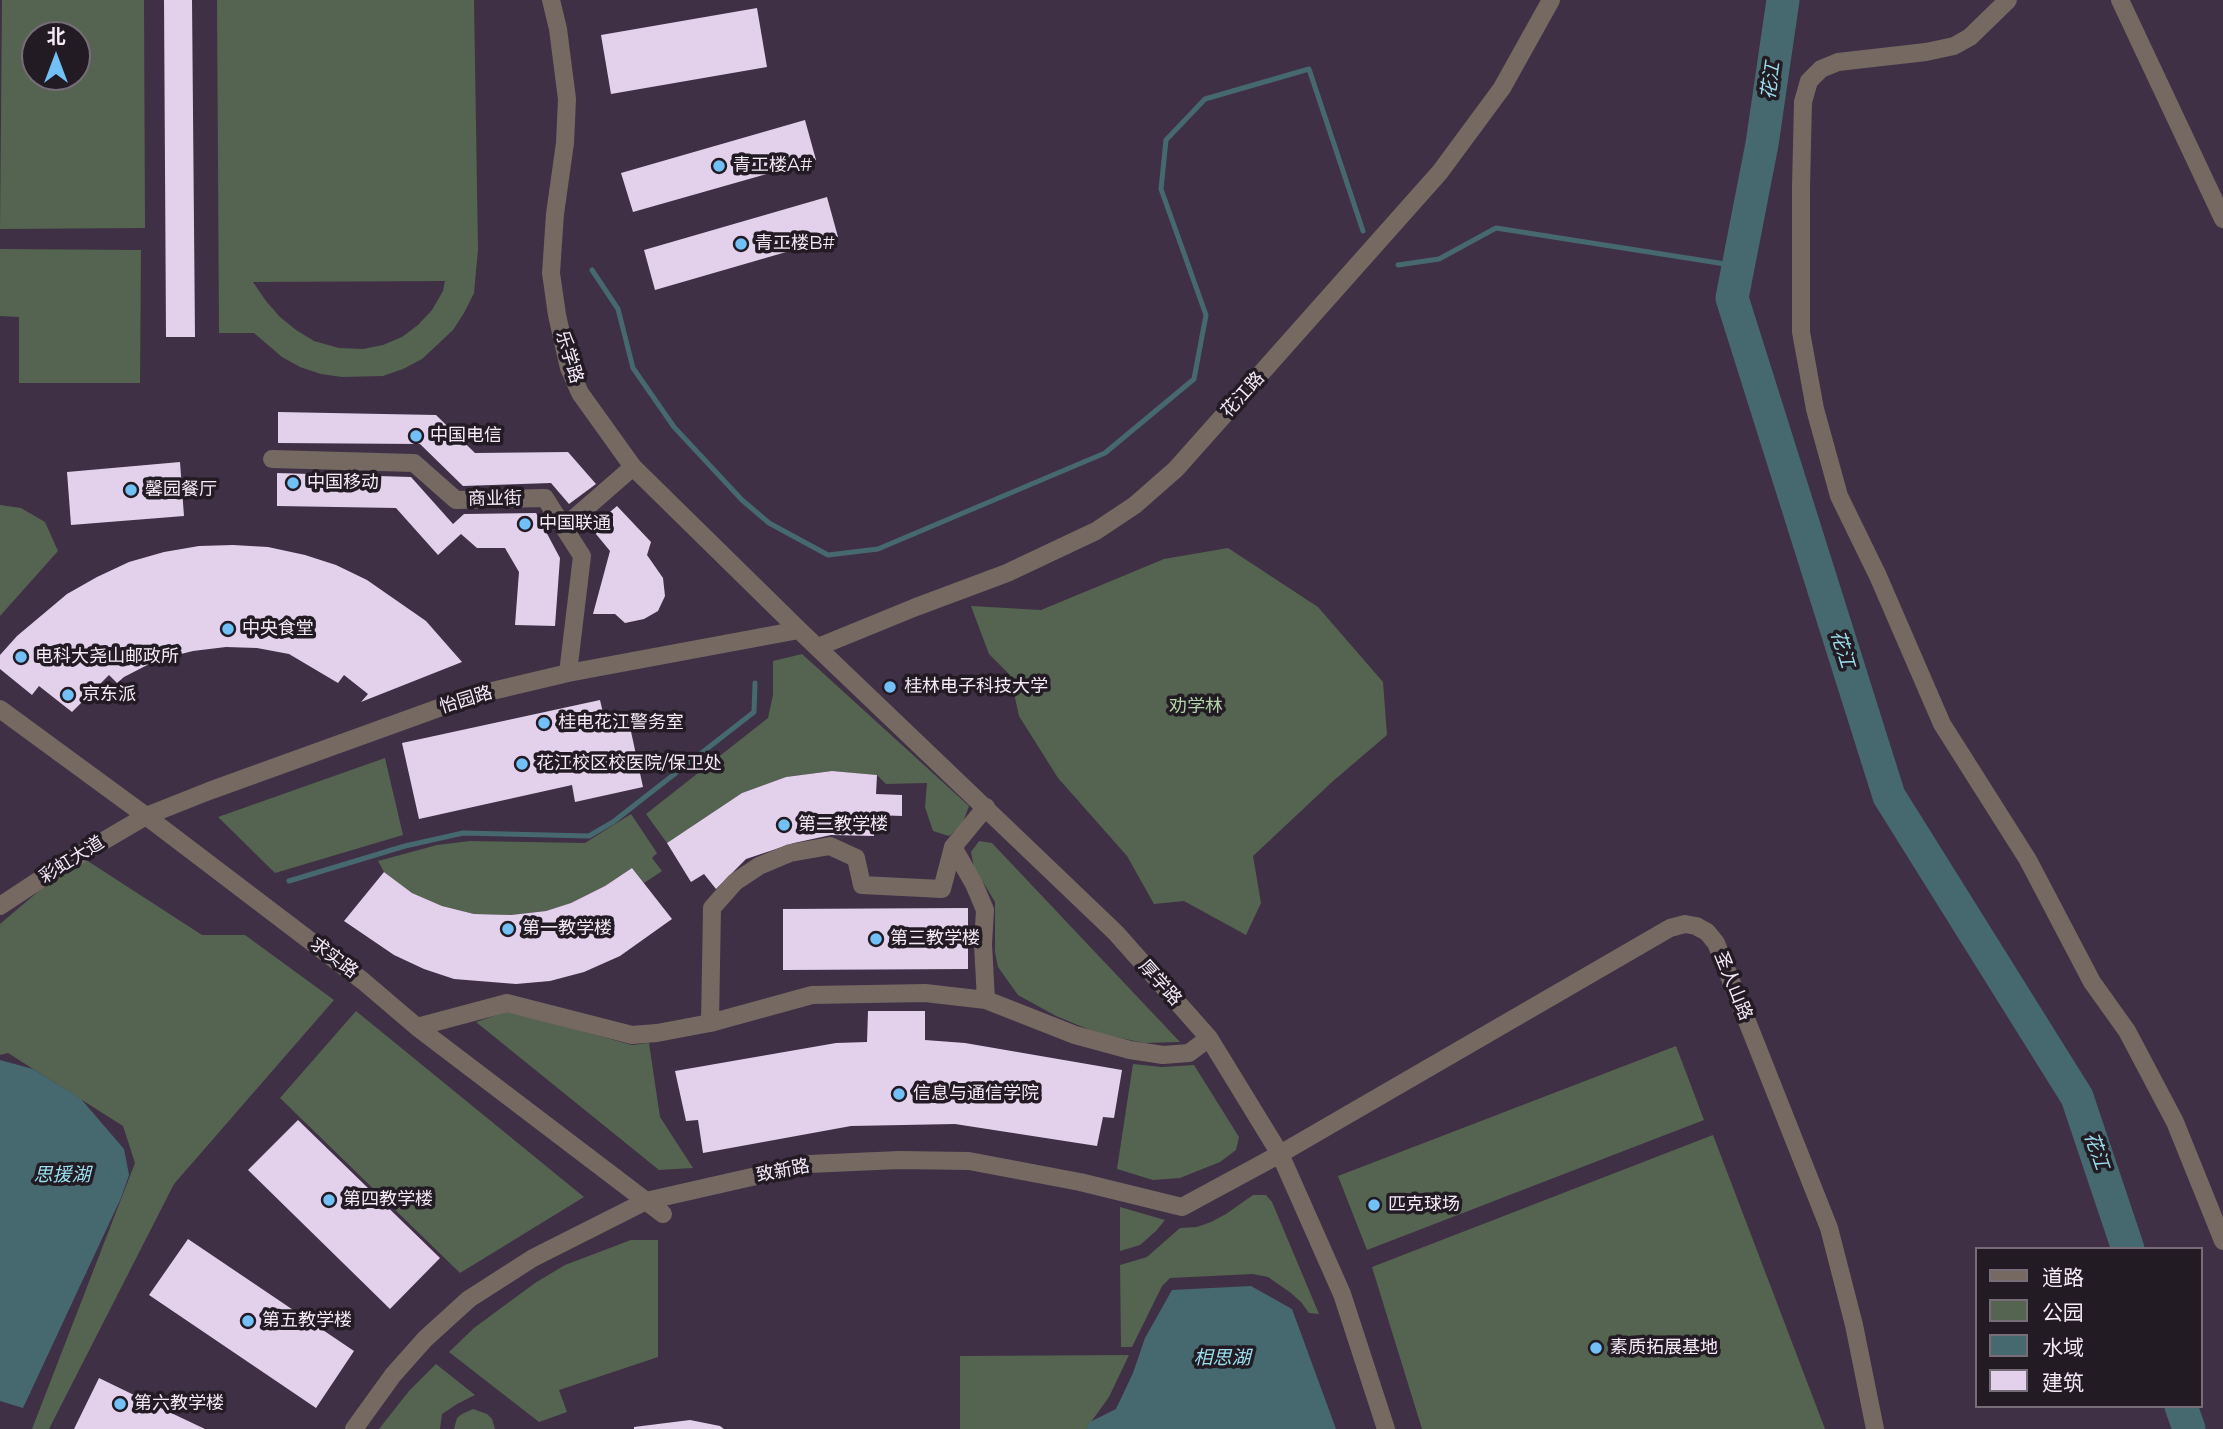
<!DOCTYPE html>
<meta charset="utf-8">
<style>
body{margin:0}
#map{position:relative;width:2223px;height:1429px;overflow:hidden;background:#3f3045;font-family:Montserrat,"Noto Sans SC",sans-serif}
canvas{display:block}
.legend{position:absolute;left:1975px;top:1247px;width:228px;height:161px;box-sizing:border-box;background:#221b24;border:2px solid #766d78;margin:0;padding:9px 12px;list-style:none;font-size:21px;color:#f3e9f7}
.legend li{display:flex;align-items:center;gap:14px;height:35px}
.legend b{width:35px;border:2px solid #766d78}
.north{position:absolute;left:21px;top:21px;width:70px;height:70px;box-sizing:border-box;background:#221b24;border:2px solid #766d78;border-radius:50%;rotate:0deg;font-size:19px;font-weight:700;line-height:28px;text-align:center;color:#f3e9f7}
.north::after{content:'';display:block;margin:auto;width:24px;height:32px;background:#73c0f6;clip-path:polygon(50% 0,100% 100%,50% 72%,0 100%)}
</style>
<div id="map">
<canvas width="2223" height="1429"></canvas>
<ul class="legend">
<li><b style="height:9px;background:#756962"></b>道路</li>
<li><b style="height:19px;background:#546450"></b>公园</li>
<li><b style="height:19px;background:#466970"></b>水域</li>
<li><b style="height:19px;background:#e3d0eb"></b>建筑</li>
</ul>
<div class="north">北</div>
</div>
<script>
const context = document.querySelector('canvas').getContext('2d');
context.lineJoin = 'round';
function paint(path, color) { context.fillStyle = color; context.fill(path, 'evenodd'); }
const shape = rows => new Path2D(rows.map(r => 'M' + r).join(''));
function stroke(path, color, width, dash) { context.strokeStyle = color; context.lineWidth = width; context.lineCap = dash ? 'butt' : 'round'; context.setLineDash(dash || []); context.stroke(path); }
function write(font, color, halo, rows, align = 'center') {
  context.font = font + ' Montserrat,"Noto Sans SC",sans-serif'; context.lineWidth = 7; context.setLineDash([]); context.textBaseline = 'middle'; context.strokeStyle = halo; context.fillStyle = color; for (const [text, x, y, turn = 0] of rows) {
    context.save(); context.translate(x, y); context.rotate((+turn || 0) * Math.PI / 180); context.textAlign = isNaN(turn) ? turn : align; if (halo) context.strokeText(text, 0, 0); context.fillText(text, 0, 0); context.restore();
  }
}
paint(shape([
 [2,0,144,0,145,228,0,229],
 [35,35,77,35,77,77,35,77],
 [217,0,474,0,478,249,474,293,464,313,453,330,422,359,403,369,383,376,342,377,321,374,300,367,282,357,254,333,219,333],
 [445,281,443,291,432,310,418,325,402,337,383,345,363,349,339,348,314,341,296,330,280,317,266,301,253,282],
 [0,249,141,250,140,383,19,383,19,317,0,316],
 [0,505,21,508,45,522,58,551,0,616],
 [1228,548,1318,607,1383,682,1387,735,1332,782,1253,856,1261,903,1246,935,1184,901,1154,904,1127,856,1058,778,1019,716,1010,675,989,654,971,606,1041,610,1164,559],
 [802,654,969,806,962,825,949,836,933,831,925,807,927,783,886,784,877,775,832,771,786,777,742,793,667,843,646,814,768,718,773,695,773,661],
 [385,758,403,835,275,873,218,817],
 [631,814,657,853,652,858,662,871,644,883,632,868,605,886,571,903,546,911,511,915,474,914,442,906,412,893,384,872,378,861,437,845,470,841,585,843],
 [979,841,992,843,1180,1042,1144,1043,1097,1033,1056,1016,1018,995,998,967,995,952,995,902,974,867,971,852],
 [80,856,202,935,245,935,334,1000,174,1184,49,1429,32,1429,135,1163,123,1126,8,1053,0,1055,0,924],
 [356,1011,584,1197,460,1273,280,1098],
 [508,1011,632,1045,649,1043,660,1117,693,1168,659,1170,476,1022],
 [1676,1046,1704,1120,1367,1250,1338,1176],
 [1133,1064,1162,1067,1194,1065,1239,1137,1236,1150,1220,1162,1180,1178,1153,1180,1117,1169],
 [1713,1135,1825,1429,1422,1429,1372,1267],
 [1253,1195,1266,1195,1272,1202,1319,1314,1309,1313,1301,1302,1291,1293,1268,1277,1253,1274,1170,1278,1162,1286,1132,1347,1121,1347,1120,1265,1147,1257,1180,1228,1197,1227,1211,1222,1226,1214],
 [1120,1207,1165,1220,1156,1231,1140,1245,1120,1251],
 [631,1240,658,1240,658,1357,559,1390,567,1412,539,1422,449,1352,474,1328,535,1283,565,1265],
 [1129,1355,1109,1397,1086,1429,960,1429,960,1356],
 [436,1364,475,1395,457,1404,442,1414,440,1429,379,1429,409,1391],
 [473,1409,487,1414,492,1419,495,1429,454,1429,457,1418,462,1414]
]), '#546450');
paint(shape([
 [0,1060,33,1069,81,1099,124,1149,129,1175,121,1198,23,1408,0,1401],
 [1251,1286,1292,1309,1336,1429,1086,1429,1090,1422,1116,1409,1133,1373,1145,1338,1172,1290]
]), '#466970');
stroke(shape([
 [1398,265,1439,259,1496,228,1738,266],
 [592,270,618,309,633,368,674,427,742,500,769,523,828,555,878,549,1105,453,1194,379,1206,315,1161,189,1166,140,1205,99,1309,69,1363,231],
 [289,881,405,846,463,833,589,836,613,822,754,712,755,683]
]), '#466970', 5);
stroke(shape([
 [1783,0,1762,144,1732,298,1889,796,2077,1097,2128,1249],
 [2181,1406,2189,1429]
]), '#466970', 33);
paint(shape([
 [164,0,192,0,195,337,166,337],
 [757,8,767,67,611,94,601,35],
 [805,120,816,160,633,212,621,173],
 [827,197,838,237,655,290,644,250],
 [278,412,436,415,475,453,568,452,596,484,569,504,551,483,463,486,420,444,278,443],
 [180,462,184,516,71,525,67,472],
 [277,473,411,477,453,524,464,514,536,513,560,558,555,626,515,625,519,572,505,548,477,548,461,534,438,555,396,508,277,506],
 [617,506,651,542,647,555,663,578,665,596,658,611,644,619,625,623,615,614,593,614,610,551,591,528],
 [233,545,268,547,305,555,336,565,367,580,426,621,462,662,361,702,368,694,344,675,338,683,289,654,257,648,226,647,193,651,157,660,124,677,117,683,109,675,72,712,39,686,32,695,0,669,0,655,17,636,67,594,97,577,129,562,164,552,199,546],
 [600,700,604,717,627,713,643,787,575,802,572,785,419,819,402,743],
 [832,771,877,775,876,794,902,795,902,816,875,815,874,836,831,835,794,843,746,859,716,889,704,874,691,882,667,843,742,793,786,777],
 [632,868,672,919,620,956,584,972,550,981,516,984,454,979,424,969,394,955,344,921,384,872,412,893,442,906,474,914,511,915,546,911,571,903,605,886],
 [968,908,968,969,783,970,783,909],
 [868,1011,925,1011,925,1040,965,1043,1122,1070,1114,1118,1103,1117,1097,1146,955,1124,851,1126,703,1153,698,1120,686,1121,675,1071,836,1043,867,1042],
 [298,1120,440,1258,390,1309,248,1170],
 [188,1239,354,1351,316,1408,149,1295],
 [99,1378,167,1411,205,1429,74,1429],
 [690,1420,720,1426,724,1429,634,1429,634,1427]
]), '#e3d0eb');
stroke(shape([
 [551,0,558,29,567,99,565,143,555,214,551,273,557,315,569,368,580,393,633,467,799,630,1116,933,1209,1038,1280,1154,1342,1294,1386,1429],
 [2008,0,1970,37,1954,46,1926,52,1838,62,1821,69,1809,81,1803,102,1801,187,1801,332,1815,409,1839,496,1878,576,1942,724,2028,860,2092,982,2127,1031,2175,1122,2223,1241],
 [2120,0,2223,219],
 [272,459,414,463,456,500,545,498,582,556,568,673],
 [564,527,633,467],
 [818,647,916,607,1007,573,1096,531,1135,505,1176,469,1440,172,1502,88,1551,0],
 [0,709,146,816,363,981,417,1027,663,1214],
 [953,847,974,884,985,910,983,944,986,1000],
 [0,906,59,867,146,816,209,791,436,709,488,692,568,673,799,630],
 [710,1023,812,995,925,993,986,1000,1075,1035,1130,1050,1163,1055,1189,1053,1209,1038],
 [417,1027,507,1003,632,1035,657,1033,710,1023,712,908,735,882,759,866,790,853,830,846,856,858,862,885,942,889,953,847,986,807],
 [354,1429,393,1375,425,1339,469,1299,533,1258,646,1201,809,1164,899,1160,969,1161,1080,1182,1182,1207,1280,1154,1670,928,1685,924,1696,926,1707,932,1716,943,1829,1228,1854,1325,1875,1429]
]), '#756962', 18);
for (const [x, y, r, color] of [
 [719,166,7,"#73c0f6"],
 [741,244,7,"#73c0f6"],
 [416,436,7,"#73c0f6"],
 [293,483,7,"#73c0f6"],
 [131,490,7,"#73c0f6"],
 [525,524,7,"#73c0f6"],
 [228,629,7,"#73c0f6"],
 [21,657,7,"#73c0f6"],
 [890,687,7,"#73c0f6"],
 [68,695,7,"#73c0f6"],
 [544,723,7,"#73c0f6"],
 [522,764,7,"#73c0f6"],
 [784,825,7,"#73c0f6"],
 [508,929,7,"#73c0f6"],
 [876,939,7,"#73c0f6"],
 [899,1094,7,"#73c0f6"],
 [329,1200,7,"#73c0f6"],
 [1374,1205,7,"#73c0f6"],
 [248,1321,7,"#73c0f6"],
 [1596,1348,7,"#73c0f6"],
 [120,1404,7,"#73c0f6"]
]) { const dot = new Path2D(); dot.arc(x, y, r, 0, 2 * Math.PI); context.fillStyle = color; context.fill(dot); stroke(dot, '#221b24', 2.5); }
write('18px', '#f3e9f7', '#221b24', [
 ["青工楼A#",733,166],
 ["青工楼B#",755,244],
 ["中国电信",430,436],
 ["中国移动",307,483],
 ["馨园餐厅",145,490],
 ["中国联通",539,524],
 ["中央食堂",242,629],
 ["电科大尧山邮政所",35,657],
 ["桂林电子科技大学",904,687],
 ["京东派",82,695],
 ["桂电花江警务室",558,723],
 ["花江校区校医院/保卫处",536,764],
 ["第二教学楼",798,825],
 ["第一教学楼",522,929],
 ["第三教学楼",890,939],
 ["信息与通信学院",913,1094],
 ["第四教学楼",343,1200],
 ["匹克球场",1388,1205],
 ["第五教学楼",262,1321],
 ["素质拓展基地",1610,1348],
 ["第六教学楼",134,1404]
], 'left');
write('18px', '#f3e9f7', '#221b24', [
 ["乐学路",569,357,73],
 ["花江路",1243,395,-48],
 ["商业街",495,499,-1],
 ["怡园路",466,700,-17],
 ["彩虹大道",72,860,-32],
 ["求实路",334,958,37],
 ["厚学路",1160,983,48],
 ["圣人山路",1733,986,68],
 ["致新路",783,1171,-11]
]);
write('18px', '#b1d5a9', '#221b24', [
 ["劝学林",1196,707]
]);
write('italic 19px', '#9adfee', '#221b24', [
 ["花江",1771,81,-82],
 ["花江",1842,649,73],
 ["花江",2096,1151,71],
 ["思援湖",62,1175],
 ["相思湖",1222,1358]
]);
</script>
